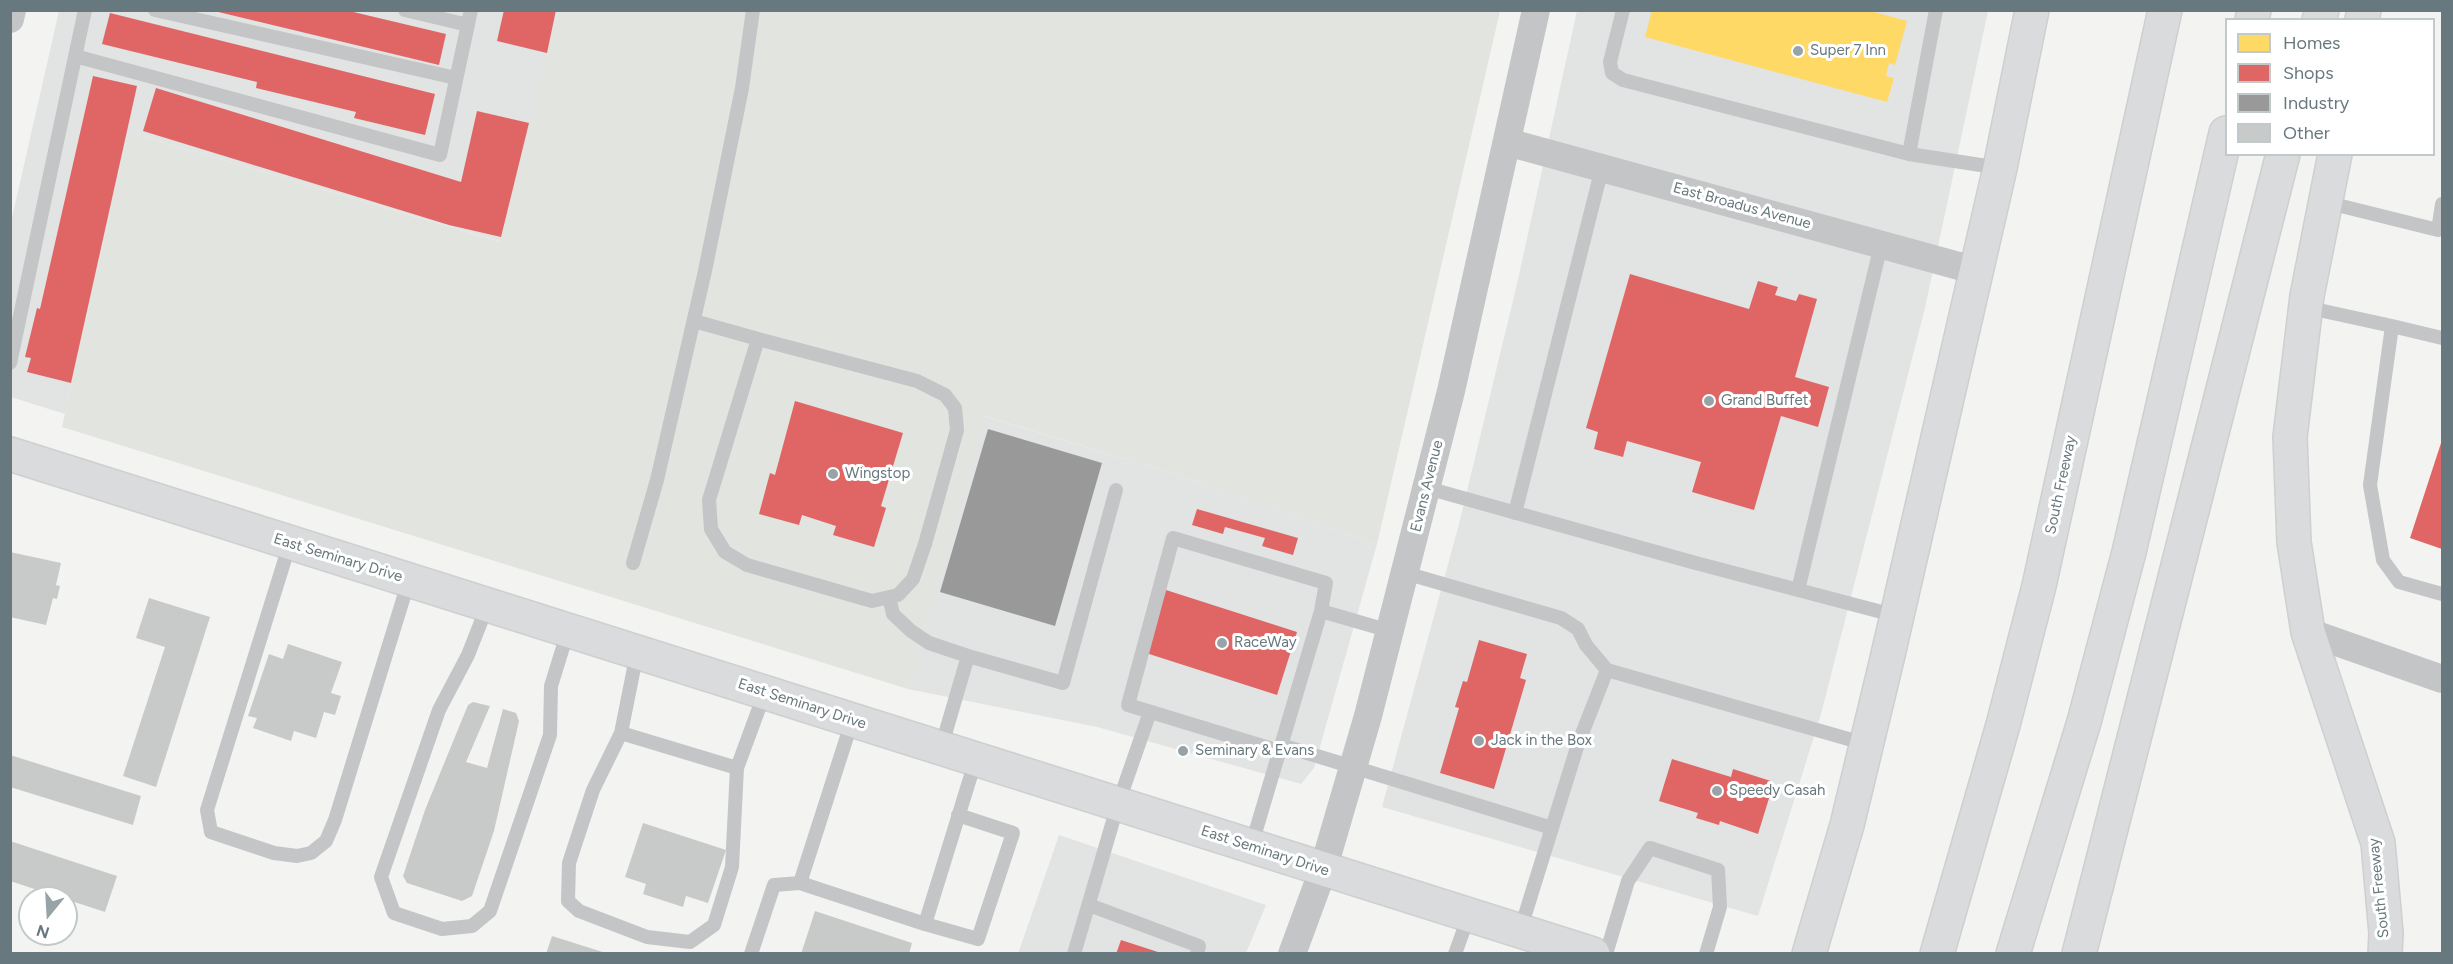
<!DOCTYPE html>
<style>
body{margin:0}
#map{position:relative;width:2453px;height:964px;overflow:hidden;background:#f3f3f2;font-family:Figtree,sans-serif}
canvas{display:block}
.frame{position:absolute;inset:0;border:12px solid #67787e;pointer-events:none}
.legend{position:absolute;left:2225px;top:18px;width:210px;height:138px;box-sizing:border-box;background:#fff;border:2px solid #c2c9cb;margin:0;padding:8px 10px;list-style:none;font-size:18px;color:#67787e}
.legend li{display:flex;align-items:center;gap:12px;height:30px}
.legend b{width:30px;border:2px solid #c2c9cb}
.north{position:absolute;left:18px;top:886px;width:60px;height:60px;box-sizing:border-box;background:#fff;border:2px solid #c2c9cb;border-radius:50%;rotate:198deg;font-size:16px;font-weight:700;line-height:24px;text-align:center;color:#67787e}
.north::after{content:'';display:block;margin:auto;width:21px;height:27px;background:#98a3a7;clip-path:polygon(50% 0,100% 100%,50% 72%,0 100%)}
</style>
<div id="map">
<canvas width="2453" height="964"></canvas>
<div class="frame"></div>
<ul class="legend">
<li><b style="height:16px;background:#ffd966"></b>Homes</li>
<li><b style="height:16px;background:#e06666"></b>Shops</li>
<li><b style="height:16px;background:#999"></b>Industry</li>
<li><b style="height:16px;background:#c8caca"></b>Other</li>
</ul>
<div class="north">N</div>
</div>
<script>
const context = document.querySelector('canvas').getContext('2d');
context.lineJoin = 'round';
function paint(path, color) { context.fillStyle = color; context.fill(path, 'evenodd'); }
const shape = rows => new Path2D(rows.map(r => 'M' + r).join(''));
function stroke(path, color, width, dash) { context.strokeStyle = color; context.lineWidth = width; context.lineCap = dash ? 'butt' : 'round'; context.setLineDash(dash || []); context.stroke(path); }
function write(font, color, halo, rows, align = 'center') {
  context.font = font + ' Figtree,sans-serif'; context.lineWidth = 6; context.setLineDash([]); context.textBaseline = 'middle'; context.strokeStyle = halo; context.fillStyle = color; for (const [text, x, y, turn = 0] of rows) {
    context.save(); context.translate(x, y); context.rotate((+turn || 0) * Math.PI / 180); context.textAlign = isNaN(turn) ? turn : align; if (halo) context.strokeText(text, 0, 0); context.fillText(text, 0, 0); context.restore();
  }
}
paint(shape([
 [59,11,558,11,502,242,128,132,65,414,11,397,11,222],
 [1577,11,1988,11,1925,308,1821,714,1758,916,1382,807,1459,524,1517,284],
 [984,416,1170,473,1377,544,1314,768,1301,784,1097,727,908,689],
 [1059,835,1266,905,1246,953,1018,954]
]), '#e2e3e3');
paint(shape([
 [558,11,1500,11,1377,544,1170,473,985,416,908,689,62,427,128,132,501,242]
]), '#e2e4e0');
paint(shape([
 [1652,10,1867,10,1907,21,1895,65,1889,63,1886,76,1894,78,1887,102,1645,37]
]), '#ffd966');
paint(shape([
 [210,10,345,10,446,34,439,65],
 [504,10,556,10,547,53,497,41],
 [110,13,435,94,425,135,354,118,356,112,256,88,257,82,102,44],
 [93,76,137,86,71,383,27,372,31,358,25,357,37,308,40,309],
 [156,88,461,182,477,111,529,123,501,237,449,225,143,131],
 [1630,274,1749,309,1758,281,1778,287,1775,295,1796,301,1799,294,1817,299,1795,377,1829,387,1818,427,1781,416,1754,510,1692,492,1701,462,1627,441,1623,457,1594,449,1598,432,1586,428],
 [795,401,903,433,881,506,886,508,874,547,833,535,836,526,802,515,799,525,759,514,770,473,775,475],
 [2442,440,2442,549,2410,538],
 [1197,509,1298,538,1293,555,1262,546,1265,538,1225,527,1223,534,1192,525],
 [1166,590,1297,632,1277,695,1146,653],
 [1479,640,1527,654,1520,678,1526,680,1494,789,1440,773,1459,708,1455,707,1463,681,1467,682],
 [1672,759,1731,777,1733,769,1774,782,1758,834,1720,821,1719,825,1696,818,1698,813,1659,801],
 [1121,940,1161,953,1161,954,1116,954]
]), '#e06666');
paint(shape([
 [988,429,1102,463,1055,626,940,592]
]), '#999');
paint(shape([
 [10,552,61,563,56,585,60,586,57,599,53,598,46,625,10,617],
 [149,598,210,617,156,787,123,776,165,647,136,638],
 [288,644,342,662,331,693,341,696,335,715,324,712,316,738,294,731,291,741,253,728,257,718,248,716,269,654,283,659],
 [473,702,490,706,466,762,487,768,503,709,516,713,519,721,494,831,472,896,462,901,407,883,403,876,425,810,468,705],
 [10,755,141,796,133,825,10,787],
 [643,823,726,850,708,903,686,896,683,907,643,894,646,884,625,877],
 [10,841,117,876,105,912,10,881],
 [815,911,912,943,909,954,801,954],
 [552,936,606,953,606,954,546,954]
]), '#c8caca');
const secondary = shape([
 [2362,20,2364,10],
 [2335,154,2307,296,2290,437,2294,542,2308,632,2378,843,2386,933,2385,954],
 [10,454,1593,954],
 [1809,954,1847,825,1887,659,2000,168,2032,10]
]);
const highway = shape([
 [2252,20,2254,10],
 [2319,20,2322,10],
 [1937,954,2003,725,2039,586,2165,10],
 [2013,954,2084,722,2129,552,2226,133],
 [2079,954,2283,154]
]);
stroke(secondary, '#cecfcf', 36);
stroke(highway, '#cfcfcf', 36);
stroke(shape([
 [155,10,456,78],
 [405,10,468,25],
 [1623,10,1610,62,1612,73,1623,80,1909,154,2000,168],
 [75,56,440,155,471,10],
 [1909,154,1936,10],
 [2325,202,2438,230,2442,204],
 [2305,307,2392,326],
 [694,321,758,339,709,500,711,529,725,552,747,565,872,601,898,595,913,579,925,544,957,430,955,408,945,395,917,381,758,339],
 [2442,338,2392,326,2370,485,2383,560,2399,582,2442,594],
 [10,363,85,10],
 [1427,488,1692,562,1897,616],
 [1515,513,1602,168],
 [290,543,207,810,211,832,274,853,297,856,311,853,326,841,335,820,409,580],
 [633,563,657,480,705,271,742,88,753,10],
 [1405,573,1561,618,1578,629,1586,645,1607,670,1866,744],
 [1798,590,1881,245],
 [889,597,893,614,911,631,929,643,968,656],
 [488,604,468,655,439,710,381,877,394,913,442,929,472,926,490,911,550,735,551,686,568,631],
 [637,653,621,733,737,768,765,692],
 [621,733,593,790,569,863,568,901,579,911,647,937,690,942,714,925,732,867,737,768],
 [1281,745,1552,828],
 [941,748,968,656,1063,683,1116,490],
 [1279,751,1128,705,1173,538,1326,583,1321,611],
 [1251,847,1321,611,1390,631],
 [800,883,925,924,976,759],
 [1089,905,1199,946,1197,954],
 [925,924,978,939,1013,833,958,815],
 [1520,931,1578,744,1607,670],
 [751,954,774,885,800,883,852,721],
 [1074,954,1118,804,1150,712],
 [1455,954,1469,915],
 [1606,954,1628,881,1650,848,1718,870,1720,907,1706,954]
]), '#c3c5c6', 14);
stroke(shape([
 [10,19,12,10],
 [1507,142,1977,271],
 [2308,632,2442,679],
 [1292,954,1323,870,1368,716,1451,391,1536,10]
]), '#c3c5c6', 28);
stroke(secondary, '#dadbdc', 33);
stroke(highway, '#dadbdc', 33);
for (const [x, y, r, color] of [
 [1798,51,6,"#98a3a7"],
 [1709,401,6,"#98a3a7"],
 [833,474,6,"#98a3a7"],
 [1222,643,6,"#98a3a7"],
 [1479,741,6,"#98a3a7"],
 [1183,751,6,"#98a3a7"],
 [1717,791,6,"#98a3a7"]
]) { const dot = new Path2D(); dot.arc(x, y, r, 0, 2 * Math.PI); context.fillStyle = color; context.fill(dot); stroke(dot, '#fff', 2); }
write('15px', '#67787e', '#fff', [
 ["Super 7 Inn",1810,51],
 ["Grand Buffet",1721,401],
 ["Wingstop",845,474],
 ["RaceWay",1234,643],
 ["Jack in the Box",1491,741],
 ["Seminary & Evans",1195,751],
 ["Speedy Casah",1729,791]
], 'left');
write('15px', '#67787e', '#fff', [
 ["East Broadus Avenue",1742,206,15],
 ["South Freeway",2061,485,-78],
 ["Evans Avenue",1427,486,-76],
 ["East Seminary Drive",338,558,17],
 ["East Seminary Drive",802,704,18],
 ["East Seminary Drive",1265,851,18],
 ["South Freeway",2379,888,-96]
]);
</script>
